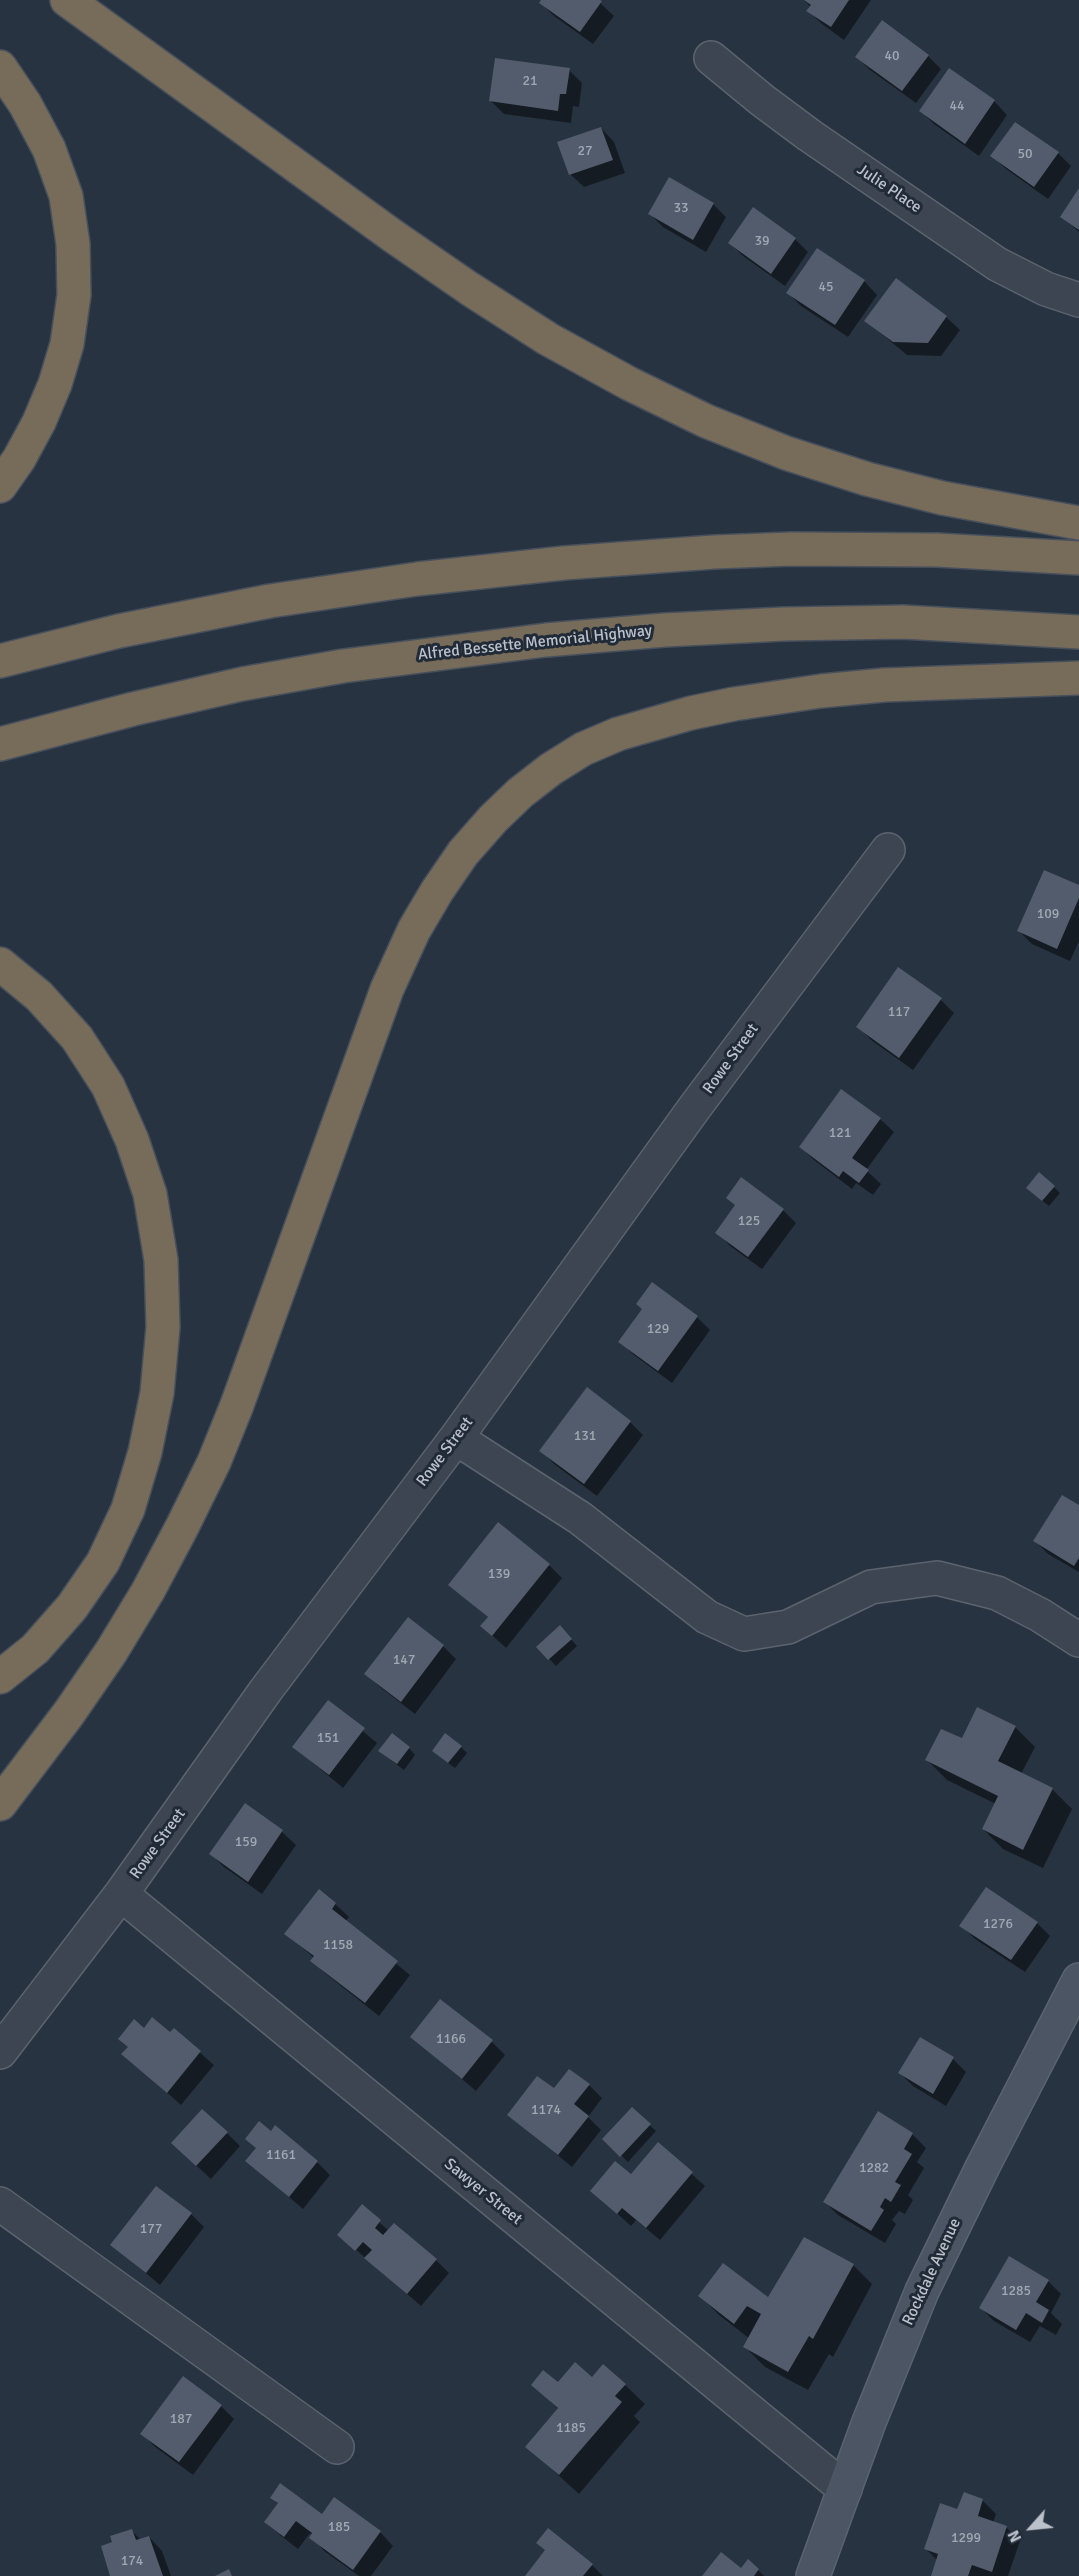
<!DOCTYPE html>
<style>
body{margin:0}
#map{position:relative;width:1079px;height:2576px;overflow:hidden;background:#283341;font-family:Signika,sans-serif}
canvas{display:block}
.north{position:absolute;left:1001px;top:2498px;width:60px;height:60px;-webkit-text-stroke:4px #212a37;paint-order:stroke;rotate:243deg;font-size:16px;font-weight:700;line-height:24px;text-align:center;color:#bac1cb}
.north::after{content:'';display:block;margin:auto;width:21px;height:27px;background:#bac1cb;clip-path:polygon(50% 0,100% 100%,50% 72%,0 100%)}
</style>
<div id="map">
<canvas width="1079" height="2576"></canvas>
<div class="north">N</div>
</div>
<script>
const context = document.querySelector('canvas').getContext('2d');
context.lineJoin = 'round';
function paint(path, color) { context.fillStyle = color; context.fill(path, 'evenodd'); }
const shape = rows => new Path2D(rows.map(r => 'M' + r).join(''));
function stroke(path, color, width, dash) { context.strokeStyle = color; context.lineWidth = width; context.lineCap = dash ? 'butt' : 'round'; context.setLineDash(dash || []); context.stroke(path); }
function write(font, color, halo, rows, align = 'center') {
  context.font = font + ' Signika,sans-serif'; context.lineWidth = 6; context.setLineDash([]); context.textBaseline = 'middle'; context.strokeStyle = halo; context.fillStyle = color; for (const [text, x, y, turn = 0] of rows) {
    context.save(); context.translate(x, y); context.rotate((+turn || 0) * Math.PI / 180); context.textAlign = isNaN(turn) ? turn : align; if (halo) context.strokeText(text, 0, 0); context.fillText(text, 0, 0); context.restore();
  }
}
paint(shape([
 [543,0,597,0,614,16,593,44,554,16,541,3],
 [804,0,871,0,844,40,822,24,808,11,811,7],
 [928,56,941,69,916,103,870,70,857,57],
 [569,70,582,83,579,107,573,106,571,123,504,114,491,101],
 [994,101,1007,115,979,156,934,124,921,111],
 [601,128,614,142,625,173,584,187,570,174],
 [1058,153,1071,166,1048,199,1006,169,992,156],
 [1079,191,1079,232,1062,216],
 [713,204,726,217,706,252,663,227,649,213],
 [753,209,795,239,808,252,785,286,743,256,730,243],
 [817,250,864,281,877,295,848,337,801,306,788,293],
 [946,317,960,330,941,356,907,355,866,321],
 [1079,887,1079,941,1070,961,1032,944,1019,931],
 [941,1000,954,1013,913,1070,871,1040,858,1026],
 [842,1091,880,1119,894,1132,866,1170,881,1184,873,1195,856,1183,852,1189,814,1160,801,1147],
 [1054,1187,1060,1193,1049,1206,1034,1194],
 [783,1210,796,1223,762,1269,730,1246,717,1232],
 [697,1317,710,1330,672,1383,634,1355,620,1341],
 [587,1389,630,1422,643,1435,597,1496,554,1464,541,1450],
 [1079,1507,1079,1572,1048,1554,1035,1541],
 [549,1565,562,1578,506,1648,482,1626,489,1618,450,1585],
 [560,1627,577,1646,556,1666,538,1647],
 [443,1646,456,1659,415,1714,380,1687,366,1674],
 [328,1702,377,1743,343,1788,294,1747],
 [1015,1727,1035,1747,1021,1774,1053,1790,1072,1809,1043,1868,1003,1849,983,1829,996,1804,947,1780,927,1760,962,1740],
 [461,1747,467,1753,455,1768,440,1757],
 [409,1748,415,1755,404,1770,387,1757],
 [245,1806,282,1832,296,1845,262,1894,224,1867,211,1854],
 [335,1904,349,1917,345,1922,410,1975,379,2016,326,1974,312,1960,314,1958,286,1933],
 [1037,1923,1050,1936,1025,1972,975,1939,961,1925],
 [144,2030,170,2035,174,2030,214,2065,181,2105,123,2054],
 [412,2037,492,2042,505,2055,476,2091],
 [920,2039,953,2059,966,2072,946,2106,913,2086,900,2073],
 [589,2085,602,2098,588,2117,601,2130,572,2167,509,2115,554,2090],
 [632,2109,656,2131,628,2162,604,2139],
 [878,2114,912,2134,926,2148,917,2162,924,2168,908,2195,913,2200,905,2214,899,2211,892,2220,896,2224,885,2243,838,2215,825,2202],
 [227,2133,240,2146,211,2179,186,2156],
 [658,2144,705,2186,660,2240,636,2220,631,2226,592,2191,632,2176],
 [247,2161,317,2162,330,2175,303,2209],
 [362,2207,389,2231,436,2260,449,2273,421,2306,339,2235],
 [191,2214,204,2227,160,2285,112,2245],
 [853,2265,872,2284,833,2357,829,2354,808,2390,765,2367,745,2347,750,2339,719,2315,700,2296,769,2299],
 [1048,2281,1061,2294,1051,2313,1062,2324,1056,2335,1040,2326,1030,2342,994,2321,980,2307],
 [592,2379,625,2385,645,2404,634,2416,640,2422,579,2494,527,2447,559,2410,533,2384,558,2384],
 [221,2406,234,2419,193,2475,155,2447,142,2433],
 [964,2494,983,2501,996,2514,993,2523,1007,2528,1020,2541,1008,2576,933,2576,937,2560,926,2549,958,2511],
 [272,2497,322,2516,335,2499,380,2532,393,2546,371,2576,359,2576,324,2551,310,2533,298,2549,280,2535,266,2522,279,2505],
 [548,2530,592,2565,603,2576,527,2576,546,2551],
 [132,2531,141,2540,149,2537,162,2551,171,2576,112,2576,114,2543],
 [741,2570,758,2570,764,2576,704,2576]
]), '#0007');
paint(shape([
 [541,0,600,0,602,1,580,32,539,3],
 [804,0,849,0,831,27,806,11,811,5],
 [882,20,929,55,902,91,855,57],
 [495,58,570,68,566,94,560,94,558,111,489,101],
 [949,68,995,100,965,144,919,111],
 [1015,122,1059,152,1034,187,990,156],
 [601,127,613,160,569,175,557,142],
 [669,177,714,203,693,240,648,214],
 [1079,188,1079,230,1060,217],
 [753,207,796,238,771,274,728,243],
 [817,248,865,280,835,325,786,293],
 [896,278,947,316,928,343,893,342,864,321],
 [1044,870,1079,885,1079,898,1057,949,1017,931],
 [898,967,942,998,899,1058,856,1027],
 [841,1089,881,1118,852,1158,869,1170,859,1183,843,1171,839,1177,799,1147],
 [1039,1172,1055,1186,1042,1201,1026,1188],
 [741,1177,784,1209,748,1257,715,1233,735,1205,726,1198],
 [652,1282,698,1316,658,1371,618,1342,642,1309,636,1304],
 [587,1387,631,1421,584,1484,539,1451],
 [1062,1495,1079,1505,1079,1558,1074,1566,1033,1541],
 [498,1522,550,1564,492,1636,480,1626,488,1617,448,1585],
 [408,1617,444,1645,401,1702,364,1674],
 [560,1625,572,1639,548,1660,536,1647],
 [328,1700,365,1728,329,1775,292,1747],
 [977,1707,1016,1726,998,1761,1053,1788,1023,1850,982,1829,998,1796,925,1760,941,1729,962,1738],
 [392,1733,410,1747,397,1764,378,1751],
 [445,1733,462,1746,448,1763,432,1751],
 [245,1803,283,1830,248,1882,209,1854],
 [986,1887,1038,1922,1011,1960,959,1926],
 [319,1889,336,1903,332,1909,398,1961,365,2003,310,1961,314,1956,284,1934],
 [440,1999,493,2040,462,2079,410,2037],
 [152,2017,170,2032,174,2028,201,2051,167,2093,121,2054,128,2047,118,2039,134,2019,144,2028],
 [920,2037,954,2057,933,2094,898,2073],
 [569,2069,590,2084,574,2104,589,2116,558,2155,507,2115,537,2076,554,2088],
 [632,2107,651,2124,620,2157,602,2139],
 [202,2109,228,2132,196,2166,171,2143],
 [878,2111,913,2133,904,2149,912,2154,895,2182,901,2185,891,2202,885,2198,880,2207,884,2210,871,2231,823,2202],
 [259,2121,271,2131,275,2125,318,2161,289,2197,245,2161,256,2148,245,2139],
 [658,2142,693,2172,646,2228,622,2208,617,2214,590,2191,615,2161,631,2174],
 [156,2186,192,2213,146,2273,110,2245],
 [362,2204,381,2220,375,2228,383,2235,394,2223,437,2259,407,2294,364,2258,372,2250,363,2242,355,2251,337,2235],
 [804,2237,854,2264,813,2339,809,2336,788,2372,743,2347,761,2314,747,2306,734,2324,698,2296,723,2263,768,2297],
 [1009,2256,1049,2280,1036,2302,1049,2310,1042,2323,1026,2313,1016,2330,979,2308],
 [575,2362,592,2377,603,2364,626,2384,615,2396,622,2402,559,2475,525,2447,558,2408,531,2385,543,2370,558,2382],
 [183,2376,222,2405,179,2462,140,2434],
 [280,2483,322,2514,334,2497,381,2531,353,2570,309,2538,312,2533,296,2521,284,2537,264,2522,278,2503,270,2498],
 [964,2492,983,2499,978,2516,1007,2526,992,2572,972,2565,968,2576,931,2576,938,2554,924,2549,940,2503,957,2509],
 [548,2528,593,2564,583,2576,525,2576,545,2550,536,2543],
 [132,2529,136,2540,149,2536,163,2576,110,2576,101,2546,112,2542,110,2536],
 [721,2552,741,2568,748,2559,759,2569,754,2576,702,2576],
 [229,2569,232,2576,215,2576]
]), '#525c6c');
const street = shape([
 [711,58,762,100,809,135,997,264,1046,289,1079,300],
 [456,1438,580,1518,707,1617,744,1634,788,1627,871,1587,937,1578,997,1593,1040,1615,1079,1640],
 [121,1894,845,2489],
 [0,2052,121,1894,266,1690,456,1438,695,1107,888,850],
 [0,2204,337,2447]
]);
const secondary = shape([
 [813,2576,869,2422,922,2291,983,2166,1079,1980]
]);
const highway = shape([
 [67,0,393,236,470,289,548,339,630,384,706,421,786,453,867,479,942,498,1079,523],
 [0,67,25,104,49,149,66,196,73,244,74,295,67,344,55,384,39,422,19,459,0,486],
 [0,661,119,631,270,601,417,579,564,563,714,552,791,549,937,550,1079,558],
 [0,744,133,709,242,684,343,666,546,640,665,630,784,624,903,622,1079,632],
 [0,964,39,996,77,1038,108,1086,132,1140,150,1194,161,1260,163,1327,157,1393,145,1452,128,1509,103,1562,72,1607,35,1649,0,1677],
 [0,1804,69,1713,111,1652,148,1591,182,1527,214,1462,237,1405,387,989,414,930,437,891,463,853,493,819,520,793,551,769,583,749,618,734,691,713,734,704,821,691,884,685,1079,678]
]);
stroke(street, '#5b636f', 36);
stroke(secondary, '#5b636f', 36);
stroke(highway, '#47505c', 36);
stroke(street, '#3c4551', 33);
stroke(secondary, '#4b5564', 33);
stroke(highway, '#776b5a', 33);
write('14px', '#a0a8b3', null, [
 ["40",892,56],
 ["21",530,81],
 ["44",957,106],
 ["27",585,151],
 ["50",1025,154],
 ["33",681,208],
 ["39",762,241],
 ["45",826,287],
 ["109",1048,914],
 ["117",899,1012],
 ["121",840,1133],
 ["125",749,1221],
 ["129",658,1329],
 ["131",585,1436],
 ["139",499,1574],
 ["147",404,1660],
 ["151",328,1738],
 ["159",246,1842],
 ["1276",998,1924],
 ["1158",338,1945],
 ["1166",451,2039],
 ["1174",546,2110],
 ["1161",281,2155],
 ["1282",874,2168],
 ["177",151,2229],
 ["1285",1016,2291],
 ["187",181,2419],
 ["1185",571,2428],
 ["185",339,2527],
 ["1299",966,2538],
 ["174",132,2561]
]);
write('16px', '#bac1cb', '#212a37', [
 ["Julie Place",889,189,34],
 ["Alfred Bessette Memorial Highway",535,643,-6],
 ["Rowe Street",731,1059,-54],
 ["Rowe Street",445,1452,-53],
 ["Rowe Street",158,1844,-54],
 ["Sawyer Street",483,2192,39],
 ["Rockdale Avenue",932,2272,-65]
]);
</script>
